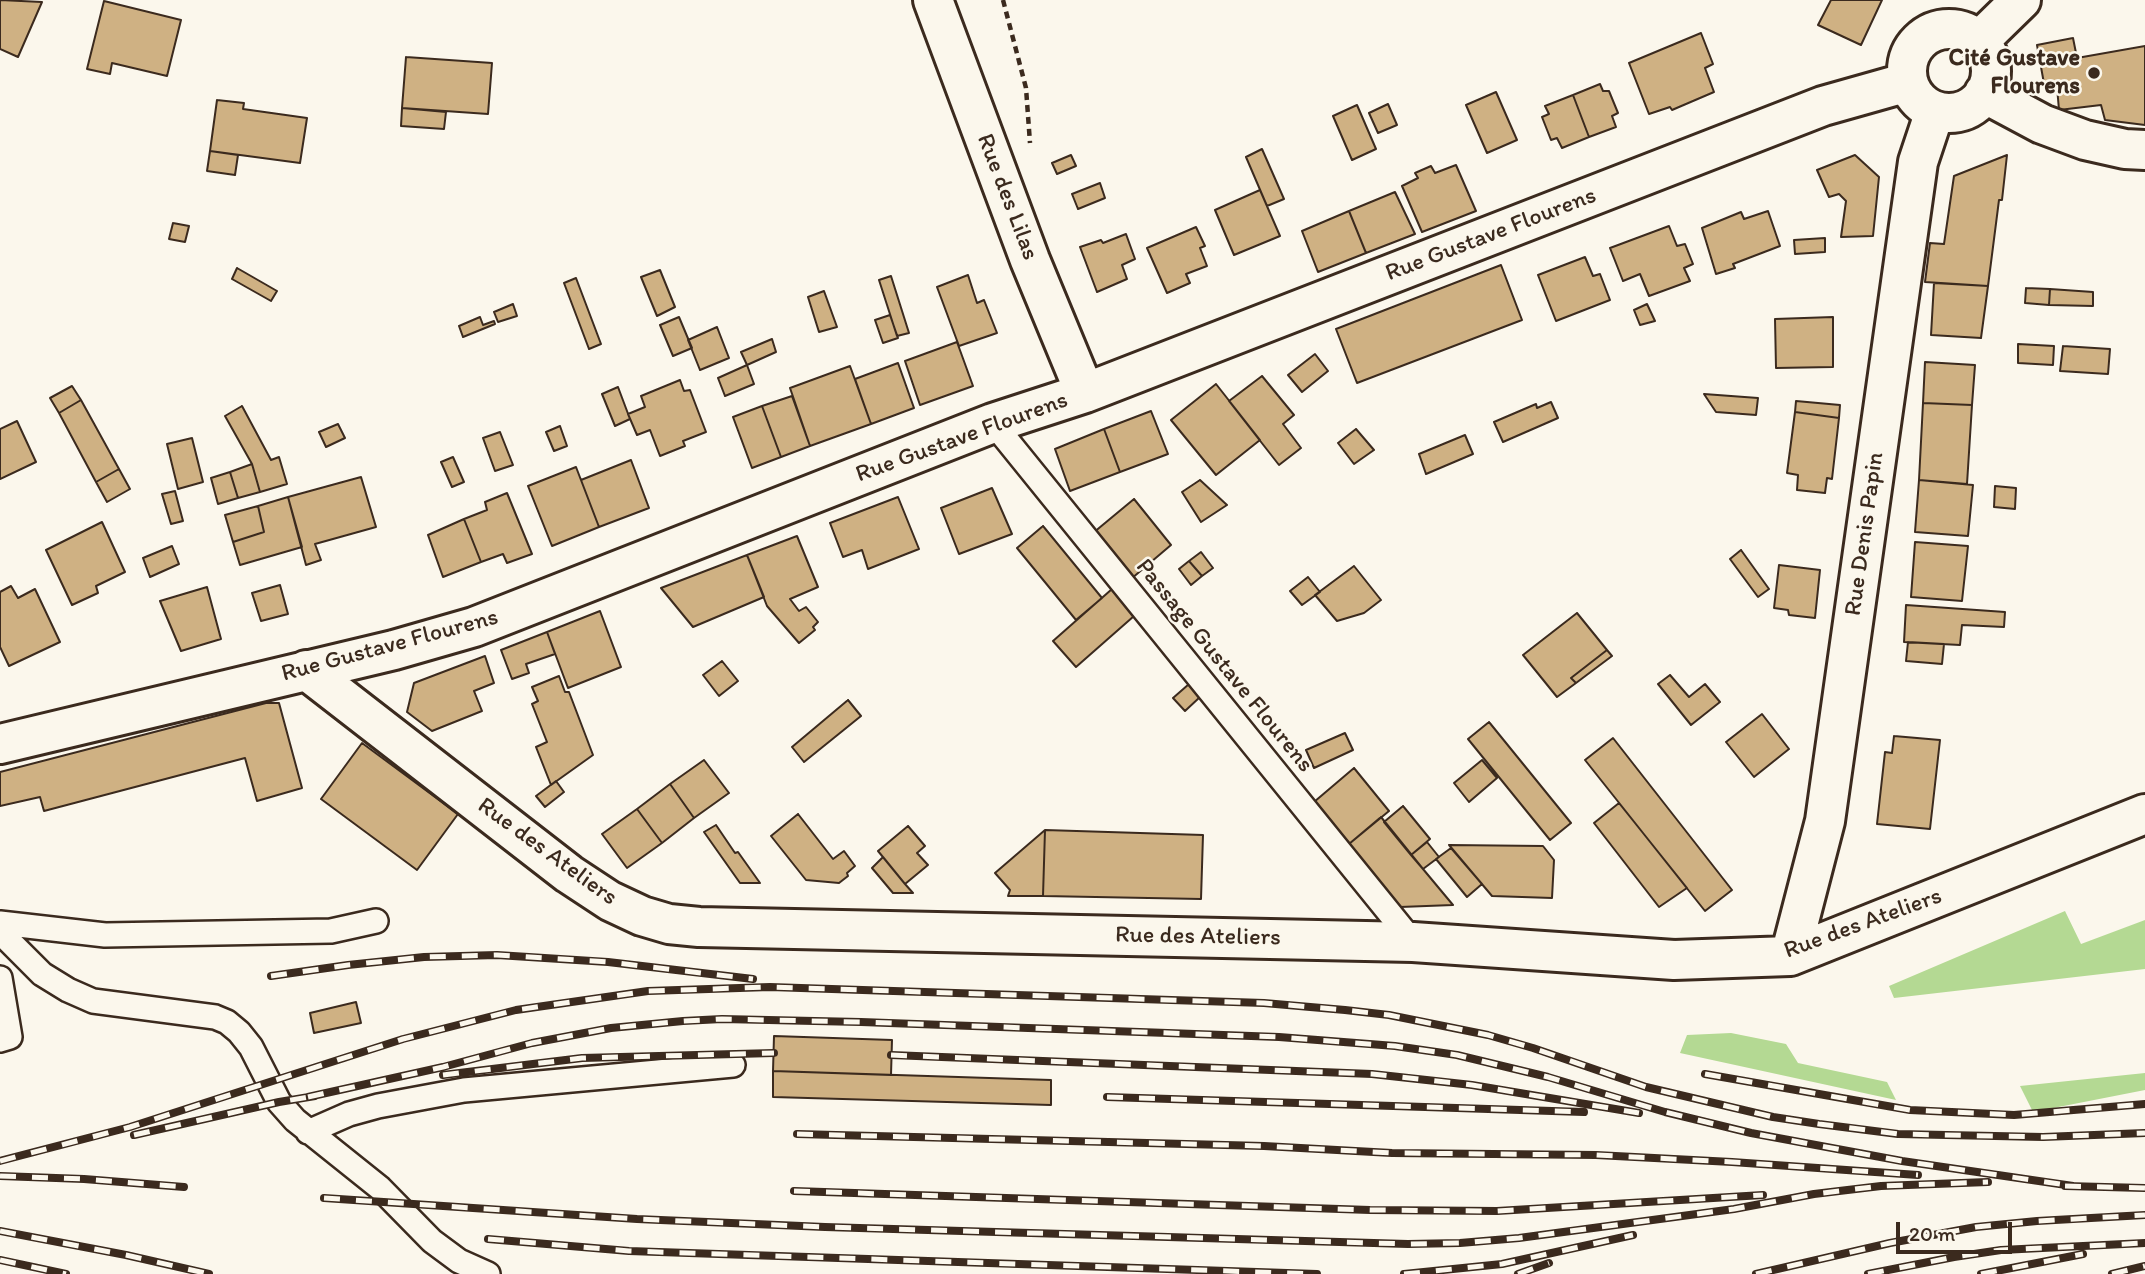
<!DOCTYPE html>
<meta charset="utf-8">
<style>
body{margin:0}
#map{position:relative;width:2145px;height:1274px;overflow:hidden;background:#fbf7ec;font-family:Itim,sans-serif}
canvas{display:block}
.scale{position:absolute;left:1896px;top:1222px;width:116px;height:32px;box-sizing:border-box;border:4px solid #3b2a1e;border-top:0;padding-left:9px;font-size:21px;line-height:24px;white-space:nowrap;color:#3b2a1e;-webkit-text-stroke:5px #fbf7ec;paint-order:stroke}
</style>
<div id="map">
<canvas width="2145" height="1274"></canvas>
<div class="scale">20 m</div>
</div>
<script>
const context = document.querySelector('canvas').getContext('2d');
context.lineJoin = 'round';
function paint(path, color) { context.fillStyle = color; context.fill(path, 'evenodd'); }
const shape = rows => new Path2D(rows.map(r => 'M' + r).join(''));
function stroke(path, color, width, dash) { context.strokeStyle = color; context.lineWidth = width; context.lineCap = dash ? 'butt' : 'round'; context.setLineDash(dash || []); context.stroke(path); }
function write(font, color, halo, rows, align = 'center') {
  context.font = font + ' Itim,sans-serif'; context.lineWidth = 5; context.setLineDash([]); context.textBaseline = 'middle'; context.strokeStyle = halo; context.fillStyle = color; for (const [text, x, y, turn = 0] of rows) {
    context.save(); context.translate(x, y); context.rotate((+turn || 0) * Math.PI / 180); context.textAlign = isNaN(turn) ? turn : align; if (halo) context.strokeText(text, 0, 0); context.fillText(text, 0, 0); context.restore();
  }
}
paint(shape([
 [2065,911,2081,944,2145,920,2145,969,1894,998,1889,986],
 [1731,1033,1786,1044,1798,1063,1887,1082,1896,1100,1680,1053,1687,1035],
 [2145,1073,2145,1090,2033,1112,2020,1086]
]), '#b4d993');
const building = shape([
 [0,0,42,2,18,57,0,49,0,0],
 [1831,0,1882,0,1861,45,1818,25,1831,0],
 [104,1,181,20,167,76,112,63,110,74,87,69,104,1],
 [1701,33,1713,64,1705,68,1714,92,1672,110,1670,107,1649,114,1629,63,1701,33],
 [2073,38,2077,58,2145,46,2145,125,2105,120,2101,105,2059,110,2057,87,2045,89,2037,45,2073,38],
 [406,57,492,63,488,114,402,108,406,57],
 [1600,84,1603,91,1609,91,1618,113,1612,116,1616,127,1589,137,1573,95,1600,84],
 [1496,92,1517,140,1487,153,1466,105,1496,92],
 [1573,95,1589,137,1562,148,1557,138,1551,140,1542,117,1549,114,1545,106,1573,95],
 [217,100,244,103,243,109,307,118,300,163,210,151,217,100],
 [1388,104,1397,125,1378,133,1369,113,1388,104],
 [1357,105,1376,149,1352,160,1333,116,1357,105],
 [402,108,446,112,444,129,401,126,402,108],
 [1262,149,1284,199,1267,206,1246,157,1262,149],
 [210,151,238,155,235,175,207,171,210,151],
 [1071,155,1076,166,1057,174,1052,163,1071,155],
 [1855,155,1879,177,1873,236,1841,237,1846,201,1839,194,1829,197,1817,170,1855,155],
 [2007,155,2002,200,1999,200,1988,286,1925,282,1930,243,1944,244,1954,176,2007,155],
 [1456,165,1476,211,1422,232,1402,186,1418,178,1415,173,1431,166,1435,173,1456,165],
 [1100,183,1105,198,1078,209,1072,194,1100,183],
 [1260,190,1280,236,1234,255,1215,210,1260,190],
 [1395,192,1415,234,1366,253,1349,211,1395,192],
 [1349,211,1366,253,1318,272,1302,231,1349,211],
 [1768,211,1780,246,1733,264,1735,268,1716,274,1702,228,1741,212,1744,219,1768,211],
 [173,223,189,226,185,242,169,239,173,223],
 [1669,226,1677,246,1685,244,1693,264,1684,268,1690,281,1649,296,1640,274,1623,281,1610,248,1669,226],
 [1196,227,1205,246,1200,248,1207,266,1186,274,1190,283,1167,293,1147,248,1196,227],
 [1126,234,1135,259,1122,265,1127,279,1097,292,1080,247,1101,240,1103,243,1126,234],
 [1825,238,1825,252,1795,254,1794,240,1825,238],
 [1585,257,1593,276,1600,274,1610,300,1556,321,1538,275,1585,257],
 [1501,265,1522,320,1357,383,1336,329,1501,265],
 [237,268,277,291,271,301,232,279,237,268],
 [660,270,675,307,657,316,641,277,660,270],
 [968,275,977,303,984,300,997,333,959,346,937,287,968,275],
 [891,276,909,333,897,336,879,280,891,276],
 [576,278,601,344,589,349,564,283,576,278],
 [1934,283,1988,286,1981,338,1931,335,1934,283],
 [2026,288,2050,289,2049,305,2025,303,2026,288],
 [2050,289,2093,292,2093,306,2049,305,2050,289],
 [824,291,837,327,819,332,808,297,824,291],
 [513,304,517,316,498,322,494,312,513,304],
 [1647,304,1655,321,1640,325,1634,310,1647,304],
 [890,315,898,338,883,343,875,320,890,315],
 [480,317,483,325,494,321,495,324,463,337,459,326,480,317],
 [679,317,692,348,673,356,660,325,679,317],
 [1833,317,1833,367,1776,368,1775,319,1833,317],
 [717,327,729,358,700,370,688,340,717,327],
 [772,339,776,352,747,365,741,352,772,339],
 [957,342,973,386,920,405,905,361,957,342],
 [2018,344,2054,346,2053,365,2018,363,2018,344],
 [2063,346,2110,349,2108,374,2060,371,2063,346],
 [1315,354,1328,371,1302,392,1288,375,1315,354],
 [1925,362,1975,365,1972,405,1923,403,1925,362],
 [898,363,914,408,871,424,855,379,898,363],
 [747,365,754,384,725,396,718,378,747,365],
 [850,366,871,424,810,446,790,388,850,366],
 [1262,376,1294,415,1283,424,1301,448,1279,465,1229,401,1262,376],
 [680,380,684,391,690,390,706,432,683,441,685,446,660,456,650,430,637,435,628,414,645,407,641,396,680,380],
 [1216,384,1260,440,1216,475,1171,420,1216,384],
 [72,386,81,400,59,413,50,398,72,386],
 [618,387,630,419,615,426,602,394,618,387],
 [1704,394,1758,398,1756,415,1716,412,1704,394],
 [792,396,810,446,781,457,762,406,792,396],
 [81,400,119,469,96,482,59,413,81,400],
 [1796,401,1840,405,1839,418,1795,412,1796,401],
 [1551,402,1558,418,1503,442,1494,422,1536,404,1537,408,1551,402],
 [1923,403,1972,405,1967,484,1919,480,1923,403],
 [242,406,271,460,279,457,287,484,260,492,252,464,225,416,242,406],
 [762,406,781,457,752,468,733,417,762,406],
 [1151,411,1168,454,1120,472,1104,429,1151,411],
 [1795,412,1839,418,1832,479,1827,478,1825,493,1797,490,1798,475,1787,473,1795,412],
 [17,421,36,462,0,479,0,429,17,421],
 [338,424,345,438,326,447,319,432,338,424],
 [560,426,567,446,554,451,546,432,560,426],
 [1104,429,1120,472,1070,491,1055,449,1104,429],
 [1356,429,1374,450,1354,464,1338,443,1356,429],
 [500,432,513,465,495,471,483,438,500,432],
 [1465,435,1473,454,1426,474,1419,454,1465,435],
 [192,438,203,482,178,489,167,444,192,438],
 [453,457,464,482,452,487,441,462,453,457],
 [631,460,649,508,599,527,581,480,631,460],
 [252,464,260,492,238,498,230,472,252,464],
 [576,467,599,527,552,546,528,486,576,467],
 [119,469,130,489,107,502,96,482,119,469],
 [230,472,238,498,218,504,211,478,230,472],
 [361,477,376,527,315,544,321,560,306,565,288,497,361,477],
 [1200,480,1227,505,1201,522,1182,492,1200,480],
 [1919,480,1973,485,1968,536,1915,532,1919,480],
 [1995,486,2016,488,2015,509,1994,507,1995,486],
 [992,488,1012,534,959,554,941,508,992,488],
 [175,491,183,521,171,524,162,494,175,491],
 [507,493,532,554,507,563,503,554,481,562,464,519,487,510,485,502,507,493],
 [288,497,302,547,240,565,233,542,264,532,258,506,288,497],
 [898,497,919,549,868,569,862,550,843,557,830,523,898,497],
 [1134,499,1171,545,1131,579,1093,533,1134,499],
 [258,506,264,532,233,542,225,515,258,506],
 [464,519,481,562,443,577,428,535,464,519],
 [102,522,125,572,96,586,98,593,72,605,46,550,102,522],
 [1043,526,1102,598,1076,620,1017,548,1043,526],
 [797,536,818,587,790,599,799,611,806,607,818,622,813,627,815,630,799,643,767,606,747,555,797,536],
 [1915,542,1968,546,1962,601,1911,597,1915,542],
 [172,546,179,564,150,577,143,558,172,546],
 [1741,550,1769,589,1758,597,1730,559,1741,550],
 [1201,552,1213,568,1202,576,1189,561,1201,552],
 [747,555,764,597,693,627,661,588,747,555],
 [1189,561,1202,576,1191,585,1179,569,1189,561],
 [1779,565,1820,570,1815,618,1789,615,1788,610,1774,608,1779,565],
 [1354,566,1381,600,1364,613,1337,621,1315,595,1354,566],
 [1308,577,1320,592,1302,605,1290,591,1308,577],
 [280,585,288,614,261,621,252,593,280,585],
 [11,586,18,598,35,589,60,642,9,666,0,647,0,592,11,586],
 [207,587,221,639,181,651,160,601,207,587],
 [1112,589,1134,616,1076,667,1053,641,1112,589],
 [1906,605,2005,612,2004,627,1962,625,1960,645,1904,642,1906,605],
 [600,611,621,667,568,688,547,632,600,611],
 [1577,613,1607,650,1571,678,1576,683,1557,697,1523,655,1577,613],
 [547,632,555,654,526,664,529,673,512,679,501,650,547,632],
 [1908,642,1944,644,1942,664,1906,661,1908,642],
 [1607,650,1612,656,1576,683,1571,678,1607,650],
 [485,656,494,683,474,691,482,711,432,731,407,712,414,683,485,656],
 [722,661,738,681,719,696,703,675,722,661],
 [1670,675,1689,697,1705,684,1720,702,1691,725,1658,684,1670,675],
 [559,676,565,692,569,692,593,755,551,785,536,747,547,742,532,704,538,701,532,687,559,676],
 [1189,684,1200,697,1185,711,1173,698,1189,684],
 [848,700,861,716,804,762,792,747,848,700],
 [266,703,279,703,302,788,257,801,245,758,44,811,40,797,0,806,0,772,266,703],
 [1762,714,1789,749,1754,777,1726,742,1762,714],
 [1489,722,1571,823,1550,840,1468,739,1489,722],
 [1345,733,1353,750,1314,768,1306,750,1345,733],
 [1894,736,1940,740,1930,829,1877,824,1885,752,1892,753,1894,736],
 [1613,738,1732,890,1705,911,1585,760,1613,738],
 [362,743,458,814,417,870,321,799,362,743],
 [704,760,729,793,694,818,670,784,704,760],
 [1482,760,1497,778,1469,802,1454,783,1482,760],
 [1354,768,1389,811,1349,844,1314,802,1354,768],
 [556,781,564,792,545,807,536,796,556,781],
 [670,784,694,818,662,843,637,809,670,784],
 [1619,803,1687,888,1659,907,1594,823,1619,803],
 [1403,806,1430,839,1411,855,1384,822,1403,806],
 [637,809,662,843,627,868,602,834,637,809],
 [798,814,833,859,844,851,855,866,847,873,848,876,839,883,806,880,771,836,798,814],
 [1381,817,1423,869,1453,905,1400,907,1349,844,1381,817],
 [716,825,735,853,738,852,760,883,740,883,704,832,716,825],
 [908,826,925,846,917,853,928,865,905,884,878,851,908,826],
 [1045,830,1203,835,1201,899,1043,896,1045,830],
 [1045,830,1043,896,1008,896,1010,890,995,873,1045,830],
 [1427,842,1439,857,1423,869,1411,855,1427,842],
 [1449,845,1543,846,1554,860,1552,898,1492,896,1449,845],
 [1451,848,1482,884,1467,897,1436,859,1451,848],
 [883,857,905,884,913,893,893,893,872,868,883,857],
 [356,1002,361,1023,314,1033,310,1013,356,1002],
 [774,1036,892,1040,891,1075,773,1071,774,1036],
 [773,1071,1051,1080,1051,1105,773,1097,773,1071]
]);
paint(building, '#cfb183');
stroke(building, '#3b2a1e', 2);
const lane = shape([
 [993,423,1413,942],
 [0,923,105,935,331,931,376,921],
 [0,932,42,974,68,990,93,1001,215,1017,227,1022,239,1032,251,1047,279,1102,295,1120,380,1188,432,1241,459,1261,488,1274],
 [0,978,10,1037,0,1040],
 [308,1132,349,1114,378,1106,464,1090,733,1065]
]);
const street = shape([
 [933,0,1030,260,1085,393],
 '1907 71a42 42 0 1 1 84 0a42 42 0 1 1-84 0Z',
 [1979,41,2021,0],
 [1984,93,2042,124,2085,140,2125,149,2145,150],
 [306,670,569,874,610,901,642,916,669,924,699,927,1413,942,1674,960,1790,956,2145,814],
 [0,744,394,650,474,627,993,423,1085,393,1823,106,1908,82],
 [1790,956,1825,821,1918,162,1935,111]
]);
stroke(lane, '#3b2a1e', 28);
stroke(street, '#3b2a1e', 44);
stroke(shape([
 [1003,0,1026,88,1030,143]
]), '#3b2a1e', 4.5, [7, 5]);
stroke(lane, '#fbf7ec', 23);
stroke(street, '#fbf7ec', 38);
const rail = shape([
 [271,976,348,965,424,957,497,955,608,962,753,979],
 [891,1055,1372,1074,1472,1085,1639,1113],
 [1705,1074,1910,1110,2014,1115,2145,1104],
 [443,1075,582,1058,774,1053],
 [308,1097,443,1067,532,1043,611,1028,683,1021,722,1019,861,1022,1279,1037,1395,1046,1457,1055,1548,1077,1665,1112,1751,1133,1902,1161,2073,1186],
 [1107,1097,1584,1112],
 [797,1134,1264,1146,1392,1153,1596,1155,1732,1162,1918,1175],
 [134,1135,279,1102,315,1096],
 [0,1161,130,1127,403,1039,516,1010,648,991,770,987,1264,1003,1345,1010,1389,1015,1488,1035,1533,1048,1646,1087,1773,1117,1819,1124,1898,1134,2043,1137,2145,1133],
 [0,1176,84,1179,184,1187],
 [2065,1186,2145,1188],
 [794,1191,1370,1210,1497,1211,1763,1195],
 [324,1198,637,1219,825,1227,1408,1244,1460,1243,1519,1238,1734,1209,1814,1194,1881,1186,1988,1182],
 [0,1231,126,1255,209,1274],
 [488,1239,629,1251,1317,1274],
 [0,1260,66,1274],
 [1404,1274,1502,1264,1633,1235],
 [1518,1274,1549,1263],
 [1756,1274,1890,1243,1976,1227,2037,1221,2145,1215],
 [1868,1274,1954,1257,2001,1250,2145,1243],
 [1981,1274,2083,1254],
 [2112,1274,2145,1266]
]);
stroke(rail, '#3b2a1e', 8);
stroke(rail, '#fbf7ec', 5, [16]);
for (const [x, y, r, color] of [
 [2094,73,7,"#3b2a1e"]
]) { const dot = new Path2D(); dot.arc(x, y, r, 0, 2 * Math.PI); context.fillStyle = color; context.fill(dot); stroke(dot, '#fbf7ec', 2.5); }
write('bold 24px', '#3b2a1e', '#fbf7ec', [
 ["Cité Gustave",2080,59],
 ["Flourens",2080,87]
], 'right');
write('24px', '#3b2a1e', '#fbf7ec', [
 ["Rue des Lilas",1007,197,69],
 ["Rue Gustave Flourens",1491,235,-21],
 ["Rue Gustave Flourens",962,438,-20],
 ["Rue Denis Papin",1865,534,-82],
 ["Rue Gustave Flourens",390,646,-15],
 ["Passage Gustave Flourens",1224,666,51],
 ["Rue des Ateliers",547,852,36],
 ["Rue des Ateliers",1863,924,-20],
 ["Rue des Ateliers",1198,937,1]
]);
</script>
